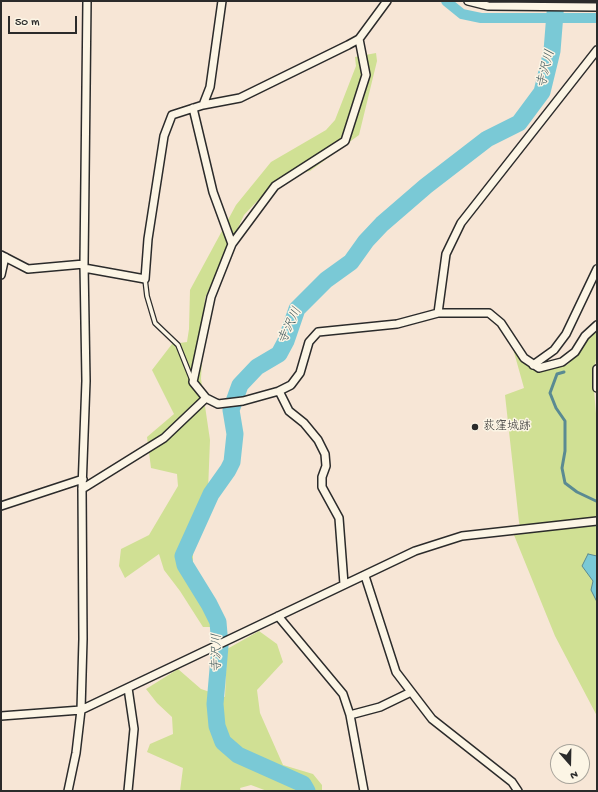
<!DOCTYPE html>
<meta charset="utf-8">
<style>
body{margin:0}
#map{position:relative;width:598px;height:792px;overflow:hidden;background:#f7e6d6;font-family:"Gochi Hand",sans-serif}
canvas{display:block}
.frame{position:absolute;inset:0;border:2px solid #2b2b2b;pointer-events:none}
.north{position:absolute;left:550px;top:744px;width:40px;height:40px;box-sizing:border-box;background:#fcf5e5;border:1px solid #a8a49b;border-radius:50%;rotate:160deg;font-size:11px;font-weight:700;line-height:16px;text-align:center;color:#2b2b2b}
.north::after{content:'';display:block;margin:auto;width:14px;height:18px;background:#2b2b2b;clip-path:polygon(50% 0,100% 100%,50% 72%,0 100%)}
.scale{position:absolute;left:8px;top:16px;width:69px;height:18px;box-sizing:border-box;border:2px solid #2b2b2b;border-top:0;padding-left:5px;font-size:12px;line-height:14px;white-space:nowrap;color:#2b2b2b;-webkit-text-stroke:3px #fcf5e5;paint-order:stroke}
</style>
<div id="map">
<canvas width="598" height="792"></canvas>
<div class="frame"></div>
<div class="north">N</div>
<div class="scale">50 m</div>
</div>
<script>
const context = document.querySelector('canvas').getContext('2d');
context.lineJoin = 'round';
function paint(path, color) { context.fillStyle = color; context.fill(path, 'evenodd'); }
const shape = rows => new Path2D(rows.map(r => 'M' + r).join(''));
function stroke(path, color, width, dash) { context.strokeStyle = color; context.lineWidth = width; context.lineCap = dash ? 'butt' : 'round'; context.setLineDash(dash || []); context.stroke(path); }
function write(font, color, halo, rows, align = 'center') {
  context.font = font + ' "Gochi Hand","Klee One",sans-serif'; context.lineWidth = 3; context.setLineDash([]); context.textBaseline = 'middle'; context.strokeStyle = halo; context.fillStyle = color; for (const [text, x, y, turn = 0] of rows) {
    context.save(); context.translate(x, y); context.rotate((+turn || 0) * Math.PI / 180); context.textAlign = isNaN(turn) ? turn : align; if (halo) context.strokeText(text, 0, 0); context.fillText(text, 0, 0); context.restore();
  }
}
paint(shape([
 [376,53,377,61,359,135,310,171,281,176,244,215,205,298,201,379,210,440,208,491,193,542,193,570,210,599,213,627,203,627,180,591,164,570,159,554,125,578,119,566,121,549,149,535,178,486,177,474,151,468,147,437,174,414,152,370,172,344,187,342,189,329,190,290,236,205,271,162,326,130,335,120,356,66,355,57],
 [597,330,597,352,593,379,597,425,597,716,555,636,514,535,522,534,519,522,505,395,524,388,512,345,522,360,538,372,567,365,580,351,587,337],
 [259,631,277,644,283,662,257,690,260,713,283,765,313,774,322,785,322,791,267,791,251,785,240,788,241,791,180,791,183,768,147,752,150,744,173,734,172,717,157,703,146,689,178,669,201,689,225,697,227,649]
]), '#d0e094');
const water = shape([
 [588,554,597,556,597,602,591,590,593,581,582,566,588,554]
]);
paint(water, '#7ac9d6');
stroke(water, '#5a8a92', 1);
stroke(shape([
 [564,372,557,374,550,393,556,408,565,421,565,451,562,468,565,483,577,492,596,501]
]), '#5a8a92', 3);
stroke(shape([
 [446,1,462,14,481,18,597,18]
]), '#7ac9d6', 10);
stroke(shape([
 [307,791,303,784,238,755,223,742,217,726,215,704,220,646,218,622,209,604,185,565,183,556,211,494,228,470,232,462,235,434,231,410,240,385,257,367,279,354,286,341,297,309,326,280,351,262,366,241,382,224,426,186,487,139,519,123,542,92,552,51,556,1]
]), '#7ac9d6', 17);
const lane = shape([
 [145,279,147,296,155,323,178,345,192,380]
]);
const street = shape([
 [468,1,488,6,597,7],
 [359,39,366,75,345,141,275,186,232,244,211,297,193,382,206,398,218,404,243,401,279,391,291,385,300,373,309,342,318,332,397,324,438,313,489,313,501,323,524,358,539,368,562,362,575,352,585,336,597,325],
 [203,105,210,87,222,1],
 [193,108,213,192,232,244],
 [1,255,28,269,84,264],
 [84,268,145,279,148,239,164,136,172,115,203,105,240,98,348,45,359,39,387,1],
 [1,275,5,257],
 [438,313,446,254,461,223,597,50],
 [533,365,554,350,566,334,597,269],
 [597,369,597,388],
 [279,391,289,411,304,423,318,440,325,454,326,466,322,477,322,487,339,518,344,584],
 [82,489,164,438,206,398],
 [1,506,83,479],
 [365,576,396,672,432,719,512,782,518,791],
 [278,616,343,694,350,715,364,791],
 [128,688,134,729,128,791],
 [350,715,380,707,411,692],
 [1,716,81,710,415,551,462,536,597,521],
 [68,791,76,753,81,710,83,639,82,489,86,381,84,264,87,1]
]);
stroke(lane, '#2b2b2b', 6);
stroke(street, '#2b2b2b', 10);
stroke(lane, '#fcf5e5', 3.5);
stroke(street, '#fcf5e5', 7);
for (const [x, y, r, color] of [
 [475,427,4,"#2b2b2b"]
]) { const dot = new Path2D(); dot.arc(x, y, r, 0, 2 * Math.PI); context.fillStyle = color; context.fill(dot); stroke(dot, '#fcf5e5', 1.5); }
write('12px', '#2b2b2b', '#fcf5e5', [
 ["荻窪城跡",483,427]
], 'left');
write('italic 13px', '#435a5e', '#fcf5e5', [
 ["寺沢川",547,69,-76],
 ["寺沢川",291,326,-65],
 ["寺沢川",218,653,-89]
]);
</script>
